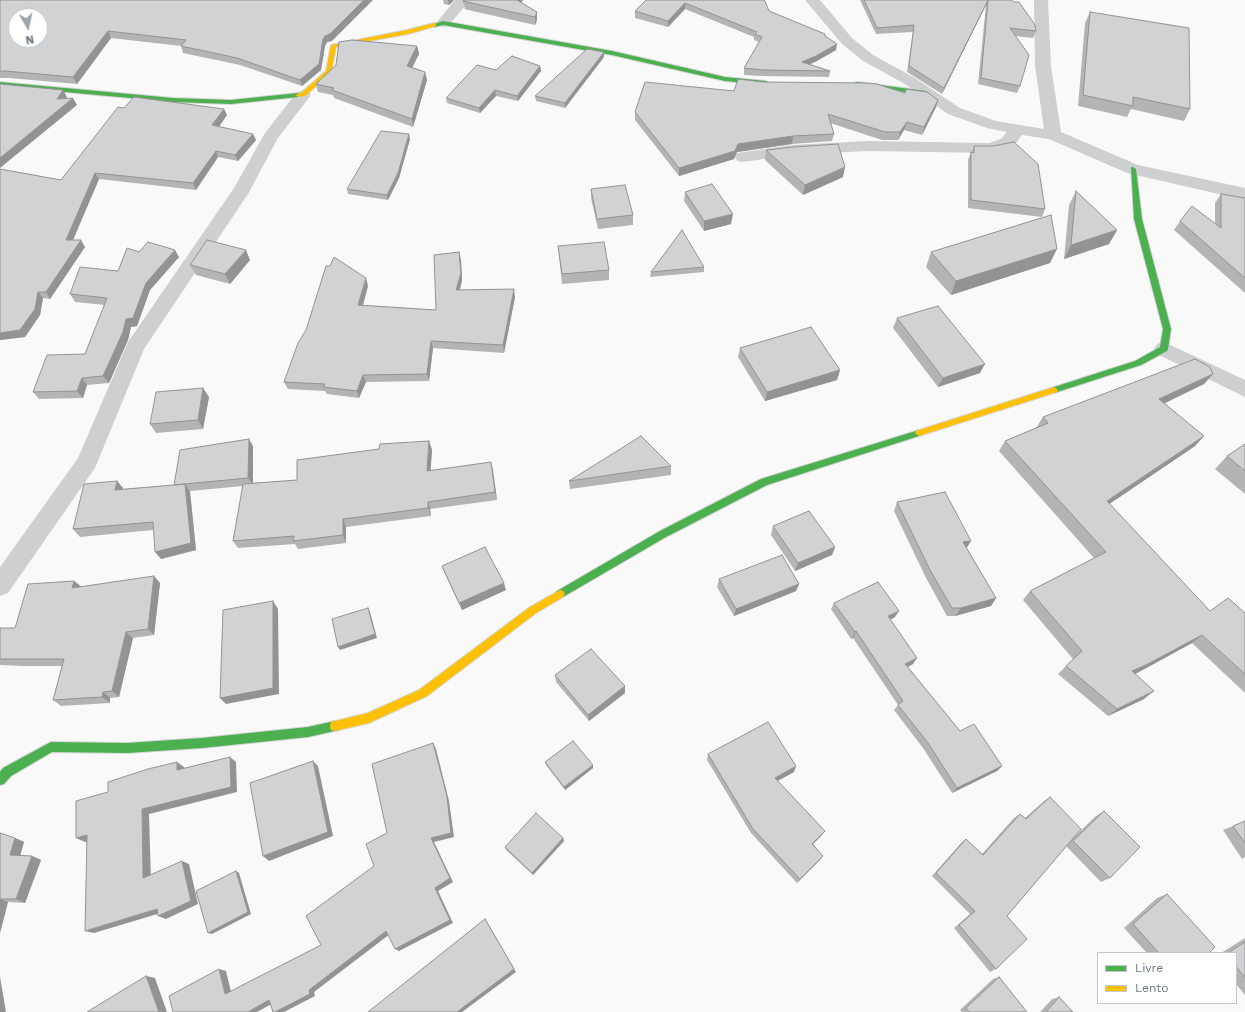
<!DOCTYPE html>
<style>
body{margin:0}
#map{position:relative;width:1245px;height:1012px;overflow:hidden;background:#f9f9f9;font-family:"Work Sans",sans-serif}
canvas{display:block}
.legend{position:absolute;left:1097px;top:952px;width:140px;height:52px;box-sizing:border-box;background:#fff;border:1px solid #c1c8cd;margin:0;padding:5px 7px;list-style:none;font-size:12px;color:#657683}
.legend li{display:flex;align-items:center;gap:8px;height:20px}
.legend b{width:20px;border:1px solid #c1c8cd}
.north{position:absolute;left:8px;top:8px;width:40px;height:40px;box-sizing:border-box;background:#fff;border:1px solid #c1c8cd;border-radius:50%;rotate:171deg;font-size:11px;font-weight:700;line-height:16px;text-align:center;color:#657683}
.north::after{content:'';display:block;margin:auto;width:14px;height:18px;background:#99a4ac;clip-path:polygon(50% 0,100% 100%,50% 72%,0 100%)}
</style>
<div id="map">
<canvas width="1245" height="1012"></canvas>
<ul class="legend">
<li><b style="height:5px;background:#4caf50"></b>Livre</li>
<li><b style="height:5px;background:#ffc107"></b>Lento</li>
</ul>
<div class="north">N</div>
</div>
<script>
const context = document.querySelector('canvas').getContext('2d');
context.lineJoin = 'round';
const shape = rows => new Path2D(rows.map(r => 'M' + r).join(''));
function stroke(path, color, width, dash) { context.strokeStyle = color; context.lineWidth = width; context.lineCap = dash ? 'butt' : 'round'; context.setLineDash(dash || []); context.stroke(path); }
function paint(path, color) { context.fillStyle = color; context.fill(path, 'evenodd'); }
const fast = shape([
 [443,21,612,51,725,77,766,81,769,83,766,85,725,81,612,55,443,25,434,27,431,25,443,21],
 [0,82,173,98,231,100,298,93,301,95,298,97,231,104,173,102,0,86,0,82],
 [857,82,926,91,929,93,926,95,855,85,855,83,857,82],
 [1131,167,1133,167,1136,169,1142,219,1171,329,1168,349,1167,351,1141,365,1054,393,1051,392,1050,390,1051,388,1135,361,1160,347,1163,329,1134,219,1131,167],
 [919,430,922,431,923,433,922,435,767,485,666,537,563,597,560,598,557,597,555,594,557,591,660,531,761,479,919,430],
 [335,721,339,722,340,726,339,730,308,737,202,748,127,753,52,752,11,776,4,784,0,785,0,772,3,768,51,742,127,743,202,738,308,727,335,721]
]);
const slow = shape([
 [434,23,436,24,436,26,408,34,336,47,331,73,305,96,298,97,295,95,301,93,326,71,331,45,407,30,434,23],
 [1054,387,1058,390,1057,392,919,436,915,433,916,431,1054,387],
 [560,590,563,591,565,594,563,597,536,613,427,696,369,723,335,731,331,730,330,726,331,722,368,713,419,690,530,607,560,590]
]);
stroke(fast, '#d5d6d7', 2);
stroke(slow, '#d5d6d7', 2);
paint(shape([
 [455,0,470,0,448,26,443,27,438,26,436,23,455,0],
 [805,0,820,0,852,38,873,55,915,78,960,108,996,121,1044,129,1035,66,1034,0,1048,0,1051,66,1061,132,1138,165,1245,188,1245,200,1127,173,1049,139,1022,135,1013,147,990,153,867,151,792,155,743,162,737,161,735,157,737,153,792,145,867,141,989,143,1001,139,1007,132,987,128,948,114,905,84,863,61,842,44,805,0],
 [303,90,309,92,311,95,278,138,248,194,144,349,95,468,8,593,0,596,0,567,78,458,128,342,234,188,265,133,297,92,303,90],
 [1164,342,1245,380,1245,397,1157,354,1154,349,1157,344,1164,342]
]), '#cecfd0');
paint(fast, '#4caf50');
paint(slow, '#ffc107');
paint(shape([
 [0,0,332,41,327,42,325,46,321,70,302,86,240,65,183,53,181,46,111,38,77,84,9,78,0,78],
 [443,0,454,0,449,5,444,4],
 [523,0,521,3,537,12,537,20,535,25,468,10,465,9,463,1],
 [646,0,764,0,769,11,825,36,836,50,815,62,810,64,830,71,829,77,762,76,744,75,744,68,759,42,754,40,754,37,685,9,668,27,635,18,635,11],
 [860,0,988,0,1036,31,1033,38,1015,36,1020,86,1017,93,978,84,986,5,942,94,907,72,913,32,876,34],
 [1090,12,1190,109,1184,121,1131,109,1127,117,1078,106,1085,23],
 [417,46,419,54,412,67,425,72,427,80,413,127,334,98,333,95,318,92,316,84],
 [604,57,565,108,536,101,535,96],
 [540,66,541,71,518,101,496,96,480,113,447,103,446,98,496,70],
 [763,82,904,93,906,89,938,100,936,107,922,135,904,130,898,140,882,140,830,123,834,134,832,141,792,144,737,152,734,159,679,176,635,120,635,112,734,91],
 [124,108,224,109,227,115,219,127,253,134,256,140,238,161,218,157,196,190,99,179,73,240,85,247,50,299,43,298,40,315,25,337,0,340,0,169,61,180],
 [410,139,399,178,388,200,348,194,347,189],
 [974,146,993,146,1045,209,1042,217,968,208,968,160,971,152,972,152],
 [766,150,843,177,803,195,765,160],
 [591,189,633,215,633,225,598,229,591,198],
 [1076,191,1117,230,1109,244,1064,259,1069,205],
 [685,192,731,224,704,231,684,201],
 [1221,194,1245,198,1245,293,1174,230,1180,221,1215,223,1215,203],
 [558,246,609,270,609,280,562,284],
 [139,252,179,257,150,290,137,326,131,327,128,340,109,383,87,385,83,398,39,399,33,392,85,354,105,305,75,302,70,294,118,271],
 [459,252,461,260,462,280,460,290,515,297,504,353,433,348,429,381,366,382,359,398,327,394,325,391,288,389,284,382,368,286,363,305,436,310],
 [931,252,1050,263,951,295,926,267],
 [250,260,230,284,196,275,190,265],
 [704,267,704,272,650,277,651,272],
 [897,318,980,373,938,387,893,328],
 [740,348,840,370,837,380,765,401,738,357],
 [1213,374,1204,384,1164,403,1204,436,1195,446,1109,504,1210,611,1245,613,1245,693,1192,643,1135,674,1144,699,1108,716,1058,674,1073,659,1023,600,1030,591,1094,558,999,451,1005,441,1036,428,1043,417],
 [209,397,203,429,156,433,150,424],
 [429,441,432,450,430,471,491,462,497,500,430,509,431,516,346,527,346,543,298,549,295,544,238,548,233,541,243,486,190,491,196,550,161,559,153,530,80,537,73,529,117,481,123,488,123,489,174,485,253,446,253,483,297,480,379,449],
 [1245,444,1245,494,1215,469,1227,456],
 [671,466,671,475,570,489,569,481],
 [897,502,971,541,966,547,996,598,991,606,955,616,947,616,926,578,894,511],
 [773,526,835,547,832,555,795,571,771,535],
 [442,566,506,590,462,610,445,574],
 [719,579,799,584,796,591,734,616,717,587],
 [74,581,81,587,160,583,154,635,133,638,119,697,110,698,110,703,61,706,53,700,62,666,22,666,0,665,0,628,15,628],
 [834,603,895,617,890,620,913,664,908,667,960,731,1002,766,997,771,952,793,923,748,894,710,898,705,853,638,851,639,831,609],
 [555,675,625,686,625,693,589,721,556,682],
 [708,754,794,772,777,781,822,835,813,844,823,856,797,883,751,833,707,760],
 [545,762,593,765,593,768,565,790,546,765],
 [1050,797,1074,837,1096,816,1104,811,1110,878,1101,882,1066,846,1007,916,996,969,990,972,954,928,970,914,932,876,961,843,966,839,982,854,1014,818,1020,814,1025,818,1044,801],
 [1245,821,1245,857,1242,859,1223,830],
 [0,833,15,838,24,842,20,856,32,856,41,860,25,903,8,902,0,933],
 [563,838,564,841,533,875,506,850,505,847],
 [1167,894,1209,953,1147,953,1124,928,1157,898],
 [1245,938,1245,995,1236,984,1236,953,1221,953],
 [999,977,1027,1012,962,1012,960,1010,993,979],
 [1059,997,1073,1012,1040,1012,1052,999]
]), '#b3b5b5');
paint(shape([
 [364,0,373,0,332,41,327,42,325,46,321,70,302,86,300,80,325,36],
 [448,0,454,0,449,5],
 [516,0,523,0,517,8],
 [988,0,986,5,942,94,944,88],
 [685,3,685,9,668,27,668,21],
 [537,12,537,20,535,25,535,17],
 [108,31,111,38,77,84,73,77],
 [837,44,836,50,815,62,801,68,802,62],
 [417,46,419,54,409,74,407,66],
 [604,52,604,57,565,108,565,103],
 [540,66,541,71,518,101,517,96],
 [425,72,427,80,413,127,412,119],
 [63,90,67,97,61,105,57,99],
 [495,90,496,96,480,113,479,108],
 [73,98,77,105,0,168,0,158],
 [938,100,936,107,922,135,924,127],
 [224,109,227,115,215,132,212,125],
 [907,122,904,130,898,140,900,132],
 [253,134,256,140,238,161,235,155],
 [409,134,410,139,399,178,388,200,387,195],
 [793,136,792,144,737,152,734,159,679,176,679,168,738,144],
 [216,151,218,157,196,190,193,183],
 [845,167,843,177,803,195,805,185],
 [95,173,99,179,70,247,66,240],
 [733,214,731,224,704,231,704,221],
 [1117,230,1109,244,1064,259,1071,245],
 [81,240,85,247,50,299,46,292],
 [1057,249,1050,263,951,295,956,281],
 [175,250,179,257,150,290,137,326,131,327,128,340,109,383,103,376,126,319,146,283],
 [246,250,250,260,230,284,225,274],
 [459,252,461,260,462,280,458,298,456,290],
 [366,278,368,286,361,312,358,305],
 [514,289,515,297,504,353,503,345],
 [38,292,43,298,40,315,25,337,0,340,0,333],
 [431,341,433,348,429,381,427,374],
 [985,364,980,373,938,387,943,378],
 [840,370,837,380,765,401,767,392],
 [1213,374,1204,384,1151,410,1159,399],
 [363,375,366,382,359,398,357,391],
 [82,378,87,385,83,398,77,391],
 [203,388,209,397,203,429,198,420],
 [1204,436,1195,446,1099,511,1107,501],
 [249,439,253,446,253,485,248,478],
 [429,441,432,450,430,480,427,471],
 [491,462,493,470,497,500,495,492],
 [117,481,123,488,121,498,115,490],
 [185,484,190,492,196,550,161,559,155,552],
 [428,502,430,509,431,516,428,508],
 [343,519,346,527,346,543,343,535],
 [971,541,966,549,963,542],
 [835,547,832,555,795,571,798,563],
 [154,576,160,583,154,635,148,629],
 [74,581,82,587,72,588],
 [504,583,506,590,462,610,459,603],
 [799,584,796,591,734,616,736,609],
 [996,598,991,606,955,616,961,608],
 [273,601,278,609,279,694,226,704,220,698],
 [368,608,370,612,377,638,340,650,338,647],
 [899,611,895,617,884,623,888,616],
 [856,631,853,638,851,639,855,632],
 [126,632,133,638,119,697,112,691],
 [1202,635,1192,643,1137,673,1123,679,1132,671],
 [917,658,913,664,901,670,905,664],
 [625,686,625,693,589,721,588,715],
 [1154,691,1144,699,1108,716,1117,709],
 [103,692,110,698,110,703,102,697],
 [433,743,436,749,449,801,454,837,434,842,453,882,438,891,453,923,399,951,395,949,435,888,431,838],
 [230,757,236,762,237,792,149,814,151,882,143,878,142,809],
 [313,761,318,766,333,836,269,861,263,856],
 [177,762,184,767,183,775,177,770],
 [593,765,593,768,565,790,564,787],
 [796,766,794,772,772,784,775,778],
 [1002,766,997,771,952,793,957,788],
 [825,831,822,835,809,848,812,844],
 [87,835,96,839,85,842,76,838],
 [15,838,24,842,19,859,10,855],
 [563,838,564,841,533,875,532,873],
 [32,856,41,860,25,903,16,899],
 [823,856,820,860,797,883,800,879],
 [182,861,189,864,198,904,166,919,158,916],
 [236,871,239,873,251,914,212,934,208,933],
 [0,899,8,902,0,933],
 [157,909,164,912,94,933,85,931],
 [485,919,487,922,516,972,462,1012,457,1012],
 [386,931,390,934,314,992,315,996,284,1012,275,1012,309,990],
 [219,969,226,971,232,996,225,994],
 [146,976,155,978,167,1012,159,1012],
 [0,977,6,1012,0,1012],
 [269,1000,275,1002,257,1012,248,1012]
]), '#929394');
const building = shape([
 [0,0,364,0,330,34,325,36,323,39,319,64,300,80,237,58,181,46,186,40,108,31,73,77,5,71,0,71,0,0],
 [16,16,40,16,40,40,16,40,16,16],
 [464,0,517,0,537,12,535,17,467,2,463,1,464,0],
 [646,0,763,0,765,1,769,11,825,34,825,36,837,44,816,56,802,62,830,71,763,70,744,68,762,37,755,34,757,32,685,3,668,21,635,11,646,0],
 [864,0,988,0,944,88,909,66,914,25,877,28,864,0],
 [988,0,1012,0,1014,2,1019,2,1035,25,1036,31,1010,28,1029,55,1020,86,981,78,988,0],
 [1090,12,1189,28,1190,109,1133,97,1133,106,1083,95,1090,12],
 [352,40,417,46,407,66,425,72,412,119,332,90,334,88,316,84,336,65,339,42,352,40],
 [587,49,604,52,565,103,535,96,587,49],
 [512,56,540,66,517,96,495,90,479,108,446,98,477,65,496,70,512,56],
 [738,79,763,82,867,83,877,84,905,93,906,89,927,92,938,100,924,127,907,122,900,132,885,132,828,114,834,134,793,136,738,144,735,151,679,168,635,112,645,82,734,91,738,79],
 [0,84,63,90,57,99,73,98,0,158,0,84],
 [134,97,224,109,212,125,253,134,235,155,216,151,193,183,95,173,66,240,81,240,46,292,38,292,35,309,20,330,0,333,0,169,61,180,118,107,124,108,134,97],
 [381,131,409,134,398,173,387,195,347,189,381,131],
 [1014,142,1038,164,1045,209,971,200,971,152,974,153,974,146,993,146,1014,142],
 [838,144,845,167,805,185,766,150,794,147,838,144],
 [712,184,733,214,704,221,685,192,712,184],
 [625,185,633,215,597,219,591,189,625,185],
 [1076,191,1117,230,1071,245,1076,191],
 [1221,194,1245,198,1245,278,1180,221,1192,206,1221,228,1221,194],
 [1051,215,1057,249,956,281,931,252,1051,215],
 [682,230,704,267,651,272,682,230],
 [207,240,246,250,225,274,190,265,207,240],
 [148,242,175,250,146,283,133,318,126,319,123,332,103,376,82,378,77,391,33,392,47,355,85,354,107,298,70,294,80,267,118,271,127,248,139,252,148,242],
 [604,242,609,270,562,274,558,246,604,242],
 [459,252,461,273,456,290,514,289,503,345,431,341,427,374,363,375,357,391,323,387,325,384,284,382,298,343,306,330,326,266,330,266,334,257,366,278,358,305,436,310,434,255,459,252],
 [938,306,985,364,943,378,897,318,938,306],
 [811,327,840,370,767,392,740,348,811,327],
 [1195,359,1210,367,1213,374,1159,399,1204,436,1107,501,1210,611,1228,598,1245,613,1245,674,1202,635,1146,665,1132,671,1154,691,1117,709,1066,666,1082,651,1030,591,1106,552,1005,441,1048,423,1043,417,1195,359],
 [203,388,198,420,150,424,156,392,203,388],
 [641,436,671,466,569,481,641,436],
 [249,439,248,478,174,485,180,450,249,439],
 [429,441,427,471,491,462,495,492,428,502,428,508,343,519,343,535,293,541,294,536,233,541,243,484,297,480,297,460,379,449,380,444,429,441],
 [1245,444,1245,471,1227,456,1245,444],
 [117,481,115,490,185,484,191,543,155,552,153,522,73,529,84,484,117,481],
 [945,492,971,541,963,542,996,598,961,608,952,608,930,570,897,502,945,492],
 [809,511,835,547,798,563,773,526,809,511],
 [485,547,504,583,459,603,442,566,485,547],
 [782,555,799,584,736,609,719,579,782,555],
 [154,576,148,629,126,632,112,691,103,692,102,697,53,700,64,659,0,659,0,628,15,628,28,584,74,581,72,588,154,576],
 [878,582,899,611,888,616,917,658,905,664,960,731,974,724,1002,766,957,788,928,743,898,705,903,701,856,631,855,632,834,603,878,582],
 [273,601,273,688,220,698,223,610,273,601],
 [368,608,375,634,338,647,332,619,368,608],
 [591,649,625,686,588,715,555,675,591,649],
 [768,722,796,766,775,778,825,831,812,844,823,856,800,879,753,829,708,754,768,722],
 [573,741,593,765,564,787,545,762,573,741],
 [433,743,447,796,451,833,431,838,450,878,435,888,450,920,395,949,386,931,309,990,310,994,275,1012,273,1012,269,1000,248,1012,173,1012,169,996,219,969,225,994,321,945,306,916,374,866,366,844,387,833,372,764,433,743],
 [230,757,231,787,142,809,143,878,182,861,191,901,158,916,157,909,85,931,87,835,76,838,76,801,108,792,108,782,148,769,177,762,177,770,230,757],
 [313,761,328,832,263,856,250,783,313,761],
 [1050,797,1081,829,1007,916,1027,939,996,969,959,925,975,911,936,873,966,839,983,855,1020,814,1026,819,1050,797],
 [1104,811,1140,847,1110,878,1073,841,1104,811],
 [536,813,563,838,532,873,505,847,536,813],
 [1245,821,1245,843,1233,826,1245,821],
 [0,833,15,838,10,855,32,856,16,899,0,899,0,833],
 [236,871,248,912,208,933,196,891,236,871],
 [1167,894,1215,947,1209,953,1159,953,1133,924,1167,894],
 [485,919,514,969,457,1012,368,1012,485,919],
 [1245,942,1245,978,1236,966,1236,953,1228,953,1245,942],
 [146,976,159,1012,87,1012,146,976],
 [999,977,1027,1012,969,1012,966,1008,999,977],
 [1059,997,1073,1012,1046,1012,1059,997]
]);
paint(building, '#d0d2d3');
stroke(building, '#929394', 1);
</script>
